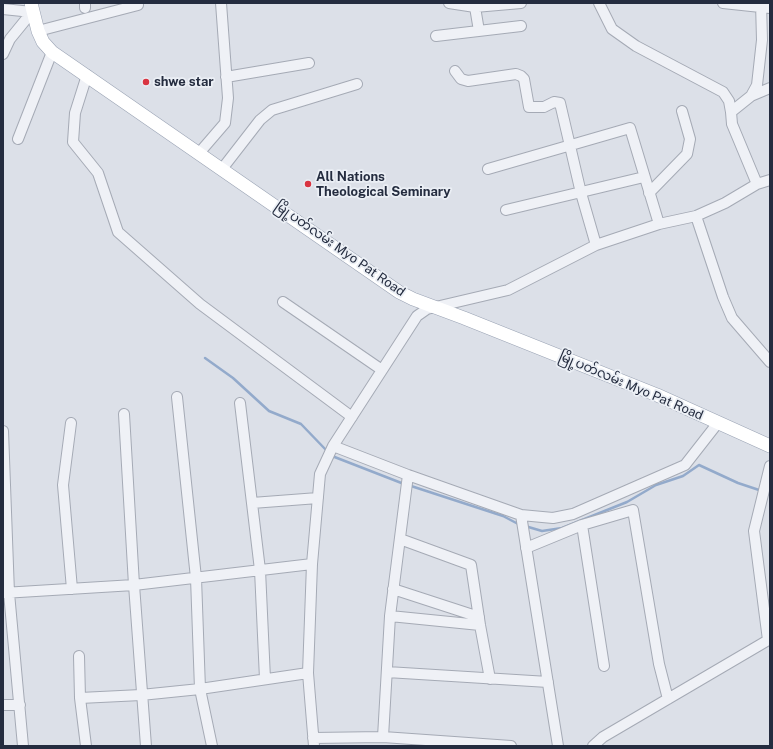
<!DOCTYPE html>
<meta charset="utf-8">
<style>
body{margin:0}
#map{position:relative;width:773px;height:749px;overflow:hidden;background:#dce0e8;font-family:"Public Sans",sans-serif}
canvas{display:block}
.frame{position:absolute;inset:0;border:4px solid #242c3f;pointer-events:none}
</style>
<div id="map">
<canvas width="773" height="749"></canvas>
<div class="frame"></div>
</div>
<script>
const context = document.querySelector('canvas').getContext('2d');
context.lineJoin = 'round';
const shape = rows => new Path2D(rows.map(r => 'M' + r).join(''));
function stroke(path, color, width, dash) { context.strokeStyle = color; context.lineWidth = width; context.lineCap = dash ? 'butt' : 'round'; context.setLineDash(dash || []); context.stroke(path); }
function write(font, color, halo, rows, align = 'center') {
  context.font = font + ' "Public Sans","Noto Sans Myanmar",sans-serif'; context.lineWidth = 3.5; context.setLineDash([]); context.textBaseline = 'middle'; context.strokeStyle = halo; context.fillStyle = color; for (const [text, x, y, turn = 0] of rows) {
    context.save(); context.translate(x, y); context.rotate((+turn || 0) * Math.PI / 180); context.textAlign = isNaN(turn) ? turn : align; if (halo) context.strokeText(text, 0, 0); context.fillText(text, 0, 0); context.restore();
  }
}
stroke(shape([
 [205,358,233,378,269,411,301,424,327,451],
 [332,456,404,484],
 [408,485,503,516,520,525],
 [525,526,542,531,562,528,627,502,656,485,683,476,699,465,738,483,762,491]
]), '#93aacb', 2.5);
const minor = shape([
 [85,3,85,8],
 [449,3,475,7,521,3],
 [599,3,612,29,636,46,723,92,729,101,731,112],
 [723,3,770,8],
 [475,7,479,31],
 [3,9,32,12],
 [38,31,138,5],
 [436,36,521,26],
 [3,54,10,39,32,12],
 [455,71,461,79,468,81,516,74,521,76,524,79,529,107,544,107,554,102,560,103,581,193,596,245],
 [87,75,75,113,73,142,98,173,118,232,200,304,352,417],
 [226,77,309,63],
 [751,96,770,88],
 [18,139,52,52],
 [200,152,225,123,228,98,221,3],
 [222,169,260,120,272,110,357,84],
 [488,169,630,128,659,224],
 [757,184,732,124,731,112,751,96,757,85,762,40,761,3],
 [649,193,687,154,690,139,682,111],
 [506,210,644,177],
 [696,216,723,297,732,318,770,362],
 [283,302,382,370],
 [177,397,196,578,200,689,212,746],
 [240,403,260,570,265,679],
 [124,414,134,585,146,746],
 [71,423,63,485,72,589],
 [3,431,9,593,23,746],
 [333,446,408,475,521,515,553,518,573,514,685,465,717,424],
 [252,503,318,498],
 [521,515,558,746],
 [582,525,604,666],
 [400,539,471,565,480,625,490,679],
 [526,548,582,525,633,510,659,664,668,699],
 [393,589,479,617],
 [3,593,134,585,312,564],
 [390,616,480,625],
 [768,640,754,531,770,466],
 [79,656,80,698,86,746],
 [387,672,548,682],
 [80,698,141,695,200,689,308,673],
 [3,705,20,705],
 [383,737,390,616,408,475],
 [313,738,383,737,511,746],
 [314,746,308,673,312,564,320,474,333,446,417,316,427,309,508,290,596,245,659,224,696,216,725,203,757,184,770,180],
 [593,746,603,737,770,639]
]);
const major = shape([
 [31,3,38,31,43,42,52,52,399,292,413,299,464,318,657,395,770,446]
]);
stroke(minor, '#a5aab5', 12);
stroke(major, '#9aa3b4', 14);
stroke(minor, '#eff1f6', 10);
stroke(major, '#fff', 13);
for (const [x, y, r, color] of [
 [146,82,4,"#d93441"],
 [308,184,4,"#d93441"]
]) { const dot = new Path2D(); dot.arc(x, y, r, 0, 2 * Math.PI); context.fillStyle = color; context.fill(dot); stroke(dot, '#ebeff5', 1.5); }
write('bold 13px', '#242c3f', '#ebeff5', [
 ["shwe star",154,82],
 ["All Nations",316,177],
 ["Theological Seminary",316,192]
], 'left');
write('13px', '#242c3f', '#ebeff5', [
 ["မြို့ပတ်လမ်း Myo Pat Road",340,249,35],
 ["မြို့ပတ်လမ်း Myo Pat Road",631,386,23]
]);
</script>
